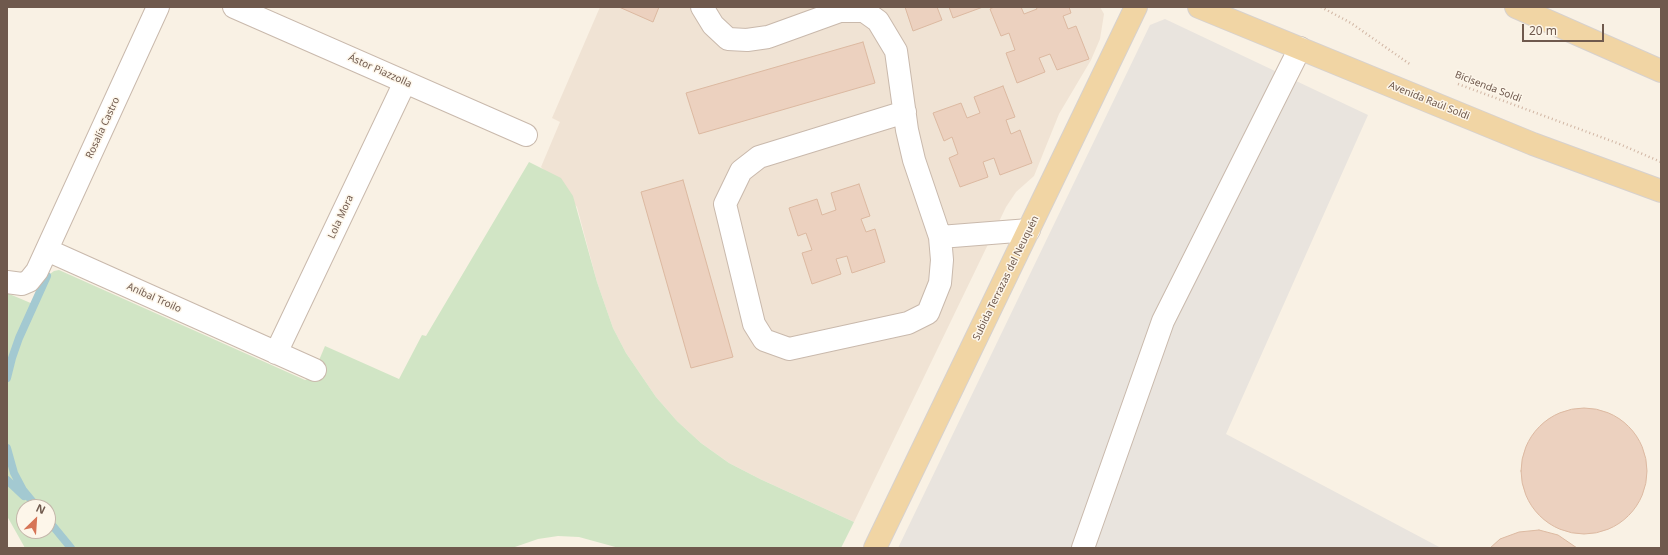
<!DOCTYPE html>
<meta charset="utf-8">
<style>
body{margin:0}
#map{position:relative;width:1668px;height:555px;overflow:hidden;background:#f9f1e4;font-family:"Noto Sans",sans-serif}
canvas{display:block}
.frame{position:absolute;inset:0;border:8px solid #6f594d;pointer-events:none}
.north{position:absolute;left:16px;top:499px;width:40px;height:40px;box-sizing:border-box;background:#fdf6ea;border:1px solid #c4b7ab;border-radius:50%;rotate:25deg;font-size:11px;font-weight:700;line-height:16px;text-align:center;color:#6f594d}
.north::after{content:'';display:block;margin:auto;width:14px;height:18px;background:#d67557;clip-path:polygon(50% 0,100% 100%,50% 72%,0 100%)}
.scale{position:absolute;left:1522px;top:24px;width:82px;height:18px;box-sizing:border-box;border:2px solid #6f594d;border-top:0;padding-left:5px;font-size:12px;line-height:14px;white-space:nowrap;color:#6f594d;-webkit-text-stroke:3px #fdf6ea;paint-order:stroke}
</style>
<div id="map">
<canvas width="1668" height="555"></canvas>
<div class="frame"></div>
<div class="north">N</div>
<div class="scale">20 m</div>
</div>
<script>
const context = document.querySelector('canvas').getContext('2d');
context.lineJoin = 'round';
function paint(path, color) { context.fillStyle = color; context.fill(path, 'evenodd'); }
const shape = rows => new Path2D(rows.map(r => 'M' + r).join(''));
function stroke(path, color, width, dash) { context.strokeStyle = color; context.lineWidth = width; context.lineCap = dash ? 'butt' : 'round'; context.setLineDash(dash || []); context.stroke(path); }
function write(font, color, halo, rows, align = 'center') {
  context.font = font + ' "Noto Sans",sans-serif'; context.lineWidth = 3; context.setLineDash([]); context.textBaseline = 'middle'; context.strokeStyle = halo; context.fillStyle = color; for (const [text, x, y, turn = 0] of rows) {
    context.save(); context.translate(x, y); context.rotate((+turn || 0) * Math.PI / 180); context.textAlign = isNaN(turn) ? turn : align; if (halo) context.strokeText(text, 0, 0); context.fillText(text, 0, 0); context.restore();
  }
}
paint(shape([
 [600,7,1100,7,1104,14,1100,39,1091,60,1059,114,1034,176,1016,192,1006,207,854,522,760,479,729,463,701,443,677,421,656,397,626,353,613,328,597,282,577,207,541,167,560,122,552,118]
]), '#f0e3d4');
paint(shape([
 [1165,19,1368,115,1226,434,1441,548,898,548,1150,25]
]), '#e9e4de');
paint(shape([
 [529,162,561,178,573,196,597,282,613,328,626,353,656,397,677,421,701,443,729,463,760,479,854,522,841,548,619,548,579,537,558,536,538,539,512,548,25,548,7,516,7,293,33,304,47,276,54,271,59,270,305,380,312,377,325,346,399,379,422,335,426,336],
 [24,507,48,507,48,531,24,531]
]), '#d1e5c5');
stroke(shape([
 [7,378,12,358,19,338,47,276,39,273],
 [7,448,14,473,23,490,37,507],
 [7,480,24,496],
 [48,520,71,548]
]), '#a3c9d1', 8);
const building = shape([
 [619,7,659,7,653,22,619,7],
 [905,7,937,7,942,20,913,31,905,7],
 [949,7,983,7,953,18,949,7],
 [994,7,1021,7,1024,14,1037,9,1036,7,1069,7,1071,13,1063,16,1068,29,1076,26,1089,59,1057,70,1050,54,1039,58,1045,72,1017,83,1006,53,1015,50,1009,33,1001,36,990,9,994,7],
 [863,42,875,83,699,134,686,93,863,42],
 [1003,86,1015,117,1006,120,1011,134,1020,130,1032,163,1000,175,994,158,983,162,988,177,960,187,949,158,958,154,952,137,944,141,933,113,961,103,967,118,980,113,974,97,1003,86],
 [683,180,733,357,691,368,641,192,683,180],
 [859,184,870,216,861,219,866,232,875,229,885,262,852,273,847,256,836,259,841,274,812,284,802,253,812,250,806,233,798,236,789,208,817,199,822,215,836,210,831,193,859,184],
 '1521 471a63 63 0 1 1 126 0a63 63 0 1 1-126 0Z',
 [1539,530,1558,535,1577,548,1490,548,1500,539,1519,532,1539,530]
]);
paint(building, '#ecd1bf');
stroke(building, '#dcb9a1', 1);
const minor = shape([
 [234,7,526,135],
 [702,7,713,25,728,39,747,40,768,37,840,11,864,11,878,21,896,51,907,130,914,160,940,237,1029,230],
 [905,112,759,157,741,171,725,204,754,324,764,340,789,349,908,323,928,313,940,283,942,260,940,237],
 [47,250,315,370],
 [7,282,22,284,29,281,37,271,158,7],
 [276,353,405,82],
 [1083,548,1163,321,1300,48]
]);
const major = shape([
 [1199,7,1533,144,1661,191],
 [1516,7,1661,71],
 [875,548,1136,7]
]);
stroke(minor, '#c9b9ac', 24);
stroke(major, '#d7d1cd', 24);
stroke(shape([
 [1321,7,1351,23,1411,65],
 [1458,84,1617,143,1661,162]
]), '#d0b5a3', 2.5, [1, 3]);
stroke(minor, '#fff', 22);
stroke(major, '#f1d5a4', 22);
write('10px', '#6f594d', '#fdf6ea', [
 ["Ástor Piazzolla",380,71,24],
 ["Bicisenda Soldi",1488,87,21],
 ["Avenida Raúl Soldi",1429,101,22],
 ["Rosalía Castro",103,128,-65],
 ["Lola Mora",341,217,-65],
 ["Subida Terrazas del Neuquén",1006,278,-64],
 ["Aníbal Troilo",154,298,24]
]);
</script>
